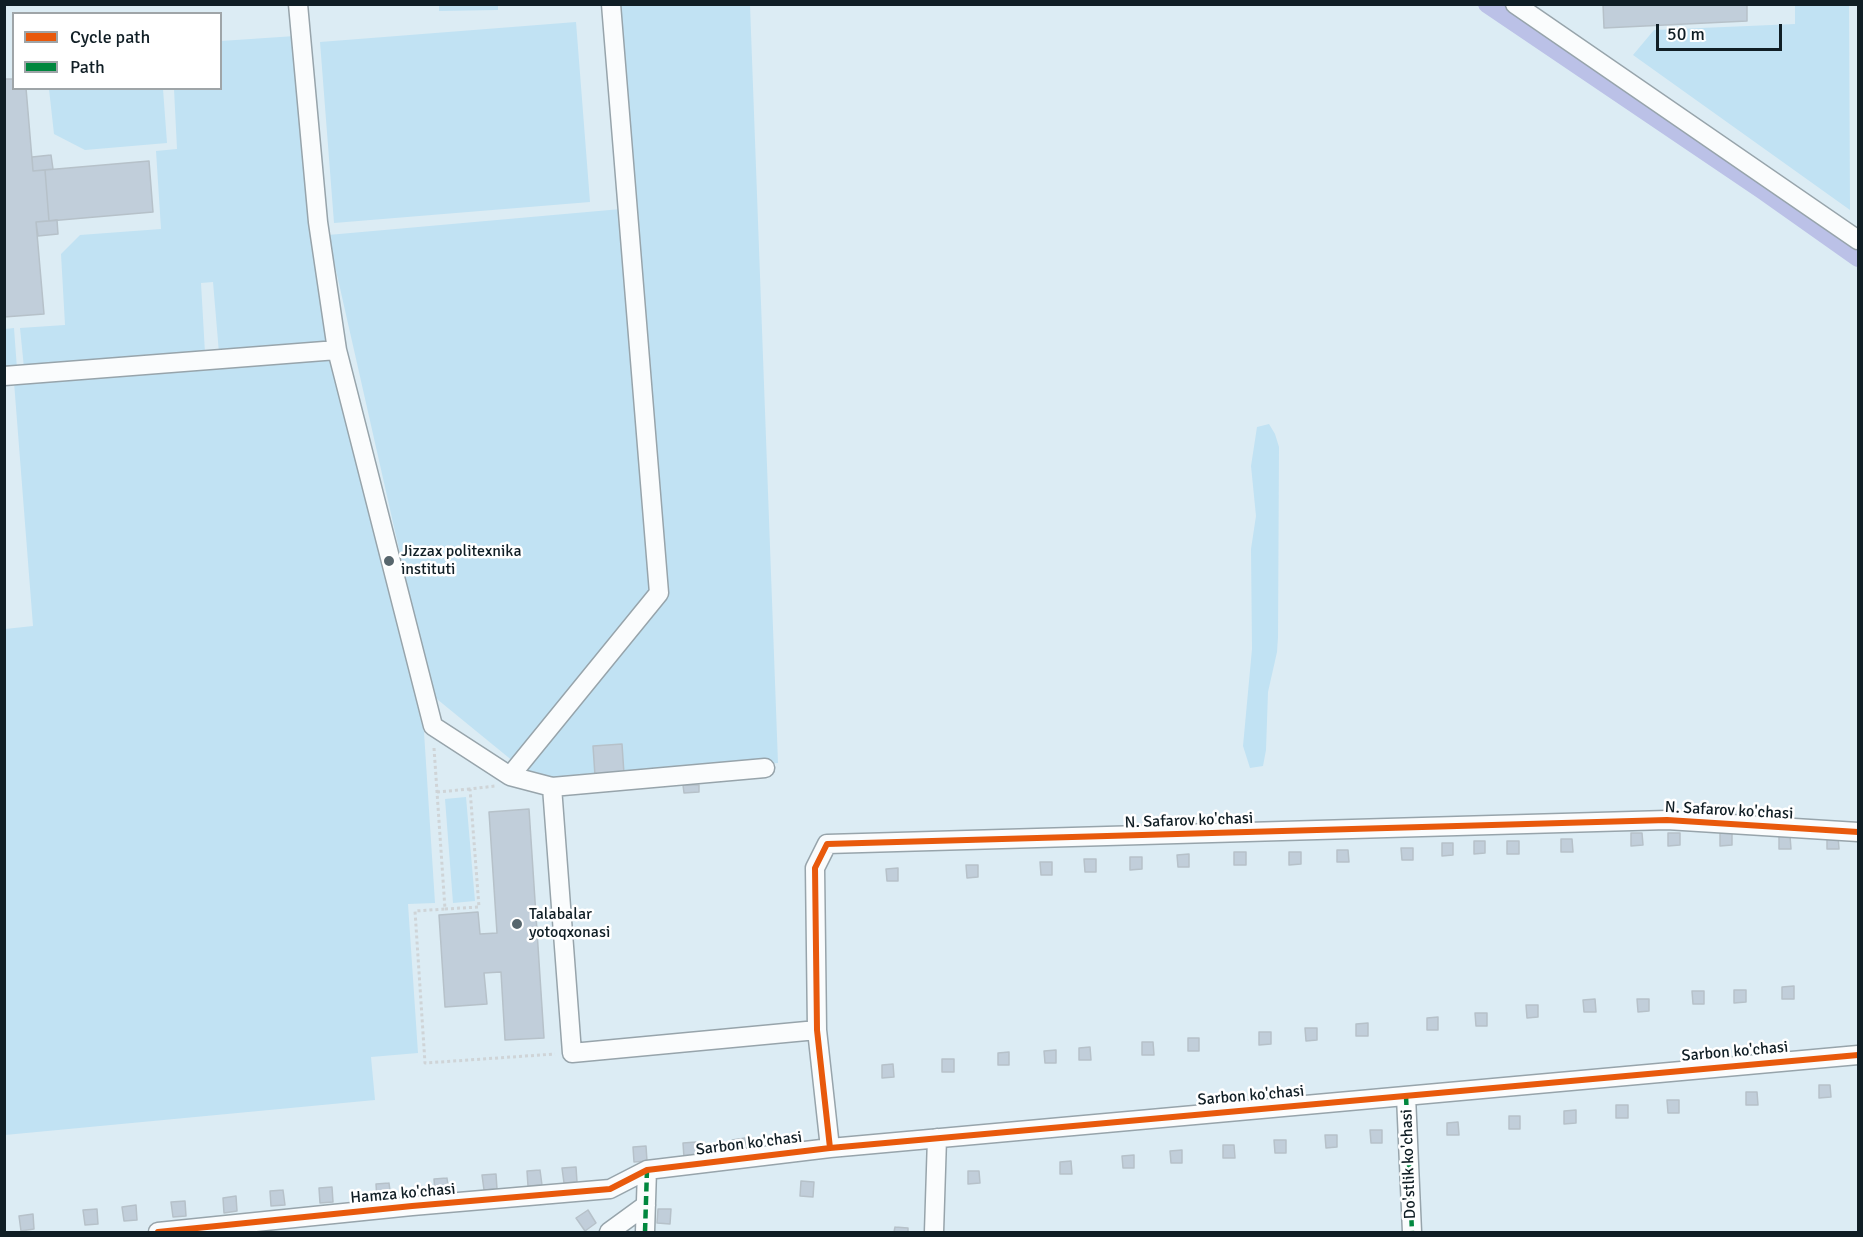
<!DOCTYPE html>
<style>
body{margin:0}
#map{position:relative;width:1863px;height:1237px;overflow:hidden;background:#dcecf4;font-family:Signika,sans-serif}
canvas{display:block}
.frame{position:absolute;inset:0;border:6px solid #101e25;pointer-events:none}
.legend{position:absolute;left:12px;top:12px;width:210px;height:78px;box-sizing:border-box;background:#fff;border:2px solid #9fa5a8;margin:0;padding:8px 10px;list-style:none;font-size:18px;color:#101e25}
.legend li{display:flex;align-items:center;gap:12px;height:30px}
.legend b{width:30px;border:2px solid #9fa5a8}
.scale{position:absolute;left:1656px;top:24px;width:126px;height:27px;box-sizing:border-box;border:3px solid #101e25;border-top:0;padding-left:8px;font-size:18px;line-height:21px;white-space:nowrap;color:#101e25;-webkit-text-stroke:4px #fff;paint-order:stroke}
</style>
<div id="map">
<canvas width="1863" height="1237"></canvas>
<div class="frame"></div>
<ul class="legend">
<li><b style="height:8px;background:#e8590c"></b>Cycle path</li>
<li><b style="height:8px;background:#00873e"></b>Path</li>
</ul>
<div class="scale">50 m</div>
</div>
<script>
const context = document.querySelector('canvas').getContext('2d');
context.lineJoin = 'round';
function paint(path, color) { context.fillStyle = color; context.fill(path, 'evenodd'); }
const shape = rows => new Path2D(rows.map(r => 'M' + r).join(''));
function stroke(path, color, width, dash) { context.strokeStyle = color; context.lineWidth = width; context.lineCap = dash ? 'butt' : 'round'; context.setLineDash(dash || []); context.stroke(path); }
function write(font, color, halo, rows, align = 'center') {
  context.font = font + ' Signika,sans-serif'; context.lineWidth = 5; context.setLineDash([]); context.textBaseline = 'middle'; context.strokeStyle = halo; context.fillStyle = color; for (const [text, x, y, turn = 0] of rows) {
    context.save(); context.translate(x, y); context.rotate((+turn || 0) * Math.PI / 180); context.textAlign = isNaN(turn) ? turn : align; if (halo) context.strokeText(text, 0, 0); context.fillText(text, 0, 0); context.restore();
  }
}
paint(shape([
 [439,5,498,5,498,10,439,11],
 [618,5,750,5,778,763,541,779,528,773,527,766,665,596],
 [1795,5,1849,5,1850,210,1633,55,1654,30,1795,24],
 [576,22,590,202,334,223,320,42],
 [295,36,333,341,219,353,213,282,201,283,205,353,24,368,20,328,65,325,61,254,80,235,161,229,156,151,177,149,174,89,220,88,221,41],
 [49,89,163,89,167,143,85,150,54,134],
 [621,209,653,592,514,762,432,695,328,235],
 [14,328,17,369,5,369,5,329],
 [331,358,424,732,435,903,408,904,418,1053,371,1057,375,1100,5,1135,5,629,33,626,14,382],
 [1269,424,1275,434,1279,447,1278,637,1277,652,1268,692,1266,750,1263,766,1250,768,1243,746,1252,649,1251,549,1256,516,1251,466,1257,427],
 [466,797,475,901,453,903,445,799]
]), '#c1e2f3');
stroke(shape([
 [1487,4,1762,190,1858,258]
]), '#bbc1e7', 18);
const building = shape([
 [1603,4,1747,4,1747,21,1604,28,1603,4],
 [4,79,14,79,14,88,26,88,33,171,45,170,49,221,36,222,44,314,4,317,4,79],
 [51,155,53,169,33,171,32,157,51,155],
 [149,161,153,212,49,221,45,170,149,161],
 [57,220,58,234,38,236,36,222,57,220],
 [622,744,624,774,595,776,593,746,622,744],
 [683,785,699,785,699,792,684,793,683,785],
 [529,809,544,1038,505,1040,501,972,484,973,487,1004,445,1007,439,915,478,912,480,934,497,933,489,812,529,809],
 [1631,833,1642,833,1643,845,1631,846,1631,833],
 [1668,833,1680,833,1680,845,1668,846,1668,833],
 [1720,833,1732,833,1732,845,1720,846,1720,833],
 [1779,836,1790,836,1791,849,1779,849,1779,836],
 [1827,836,1838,836,1839,849,1827,849,1827,836],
 [1561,839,1572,839,1573,852,1561,852,1561,839],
 [1474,841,1485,841,1485,853,1474,854,1474,841],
 [1507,841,1519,841,1519,854,1507,854,1507,841],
 [1442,843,1453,843,1453,855,1442,856,1442,843],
 [1401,848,1413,848,1413,860,1402,860,1401,848],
 [1337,850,1348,850,1349,862,1337,862,1337,850],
 [1234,852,1246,852,1246,865,1234,865,1234,852],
 [1289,852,1301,852,1301,864,1289,865,1289,852],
 [1189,854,1189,867,1178,867,1177,855,1189,854],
 [1130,857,1142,857,1142,869,1130,870,1130,857],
 [1084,859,1096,859,1096,872,1085,872,1084,859],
 [1040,862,1052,862,1052,875,1041,875,1040,862],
 [966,865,978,865,978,877,967,878,966,865],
 [898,868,898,881,887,881,886,869,898,868],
 [1794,986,1794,999,1782,999,1782,987,1794,986],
 [1734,990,1746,990,1746,1002,1734,1003,1734,990],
 [1692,991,1704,991,1704,1004,1693,1004,1692,991],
 [1595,999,1596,1012,1584,1012,1583,1000,1595,999],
 [1637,999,1649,999,1649,1011,1638,1012,1637,999],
 [1526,1005,1538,1005,1538,1017,1527,1018,1526,1005],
 [1475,1013,1487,1013,1487,1026,1476,1026,1475,1013],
 [1438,1017,1438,1030,1427,1030,1427,1018,1438,1017],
 [1368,1023,1368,1036,1356,1036,1356,1024,1368,1023],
 [1305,1028,1317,1028,1317,1040,1306,1041,1305,1028],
 [1259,1032,1271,1032,1271,1044,1259,1045,1259,1032],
 [1188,1038,1199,1038,1199,1051,1188,1051,1188,1038],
 [1142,1042,1153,1042,1154,1055,1142,1055,1142,1042],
 [1090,1047,1091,1060,1079,1060,1079,1048,1090,1047],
 [1056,1050,1056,1063,1045,1063,1044,1051,1056,1050],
 [1009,1052,1009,1065,998,1065,998,1053,1009,1052],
 [942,1059,954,1059,954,1072,942,1072,942,1059],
 [893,1064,894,1077,882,1078,882,1065,893,1064],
 [1819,1085,1830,1085,1831,1097,1819,1098,1819,1085],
 [1746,1092,1757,1092,1758,1105,1746,1105,1746,1092],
 [1667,1100,1679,1100,1679,1113,1668,1113,1667,1100],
 [1616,1105,1628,1105,1628,1118,1616,1118,1616,1105],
 [1576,1110,1576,1123,1564,1124,1564,1111,1576,1110],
 [1509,1116,1520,1116,1520,1129,1509,1129,1509,1116],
 [1458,1122,1459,1135,1447,1135,1447,1123,1458,1122],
 [1370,1130,1382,1130,1382,1143,1371,1143,1370,1130],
 [1325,1135,1337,1135,1337,1147,1326,1148,1325,1135],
 [745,1138,746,1154,733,1155,732,1140,745,1138],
 [1274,1140,1286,1140,1286,1153,1275,1153,1274,1140],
 [696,1142,697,1156,684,1158,683,1143,696,1142],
 [1223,1145,1234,1145,1235,1158,1223,1158,1223,1145],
 [646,1146,647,1161,634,1162,633,1147,646,1146],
 [1182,1150,1182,1163,1171,1163,1170,1151,1182,1150],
 [1134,1155,1134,1168,1123,1168,1122,1156,1134,1155],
 [1071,1161,1072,1174,1060,1174,1060,1162,1071,1161],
 [576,1167,577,1182,564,1183,562,1168,576,1167],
 [540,1170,542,1185,528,1186,527,1171,540,1170],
 [968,1171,979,1171,980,1183,968,1184,968,1171],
 [496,1174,497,1189,484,1190,482,1175,496,1174],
 [447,1178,449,1193,435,1194,434,1179,447,1178],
 [801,1181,814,1182,813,1197,800,1196,801,1181],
 [389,1183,391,1198,377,1199,376,1184,389,1183],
 [332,1187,333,1202,320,1203,319,1188,332,1187],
 [283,1190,285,1205,271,1206,270,1191,283,1190],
 [236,1196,237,1211,224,1213,223,1198,236,1196],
 [185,1201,186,1216,173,1217,171,1202,185,1201],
 [136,1205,137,1220,124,1221,122,1207,136,1205],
 [97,1209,98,1224,85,1225,83,1210,97,1209],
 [658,1209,671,1209,670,1224,657,1223,658,1209],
 [588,1210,596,1223,585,1231,576,1218,588,1210],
 [33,1214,34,1229,21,1231,19,1216,33,1214],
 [895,1227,908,1228,908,1232,894,1232,895,1227]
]);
paint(building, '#c1ceda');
stroke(building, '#b6c1c9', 1.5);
const minor = shape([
 [298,4,318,222,337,350,433,726,510,776,659,593,611,4],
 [1515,4,1858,240],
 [4,376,337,350],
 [510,776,552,787,765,768],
 [552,787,572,1053,817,1030],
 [1406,1096,1412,1232],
 [830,1148,817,1030,815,868,827,844,1667,820,1858,832],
 [158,1232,412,1206,610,1189,647,1170,830,1148,1858,1055],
 [609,1232,646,1205],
 [645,1232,647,1170],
 [934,1232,937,1138]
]);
stroke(minor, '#97a4ab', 21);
stroke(shape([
 [434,748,445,909,415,911,425,1063,555,1054],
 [437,792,470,789],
 [445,909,479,907,470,789,495,786]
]), '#cfd4d7', 3, [3, 3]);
stroke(minor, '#fafcfd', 18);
stroke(shape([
 [1406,1096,1412,1232],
 [645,1232,647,1170]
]), '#00873e', 4.5, [9, 4.5]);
stroke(shape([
 [830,1148,817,1030,815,868,827,844,1667,820,1858,832],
 [158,1232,412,1206,610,1189,647,1170,830,1148,1858,1055]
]), '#e8590c', 6);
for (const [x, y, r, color] of [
 [389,561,6,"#57666d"],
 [517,924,6,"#57666d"]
]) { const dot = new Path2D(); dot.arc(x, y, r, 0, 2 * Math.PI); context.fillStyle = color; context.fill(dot); stroke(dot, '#fff', 2); }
write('16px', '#101e25', '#fff', [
 ["Jizzax politexnika",401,552],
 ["instituti",401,570],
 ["Talabalar",529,915],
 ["yotoqxonasi",529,933]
], 'left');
write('16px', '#101e25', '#fff', [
 ["N. Safarov ko'chasi",1729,811,3],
 ["N. Safarov ko'chasi",1189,821,-2],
 ["Sarbon ko'chasi",1735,1052,-5],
 ["Sarbon ko'chasi",1251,1096,-5],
 ["Sarbon ko'chasi",749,1144,-7],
 ["Do'stlik ko'chasi",1409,1164,-92],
 ["Hamza ko'chasi",403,1194,-5]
]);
</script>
